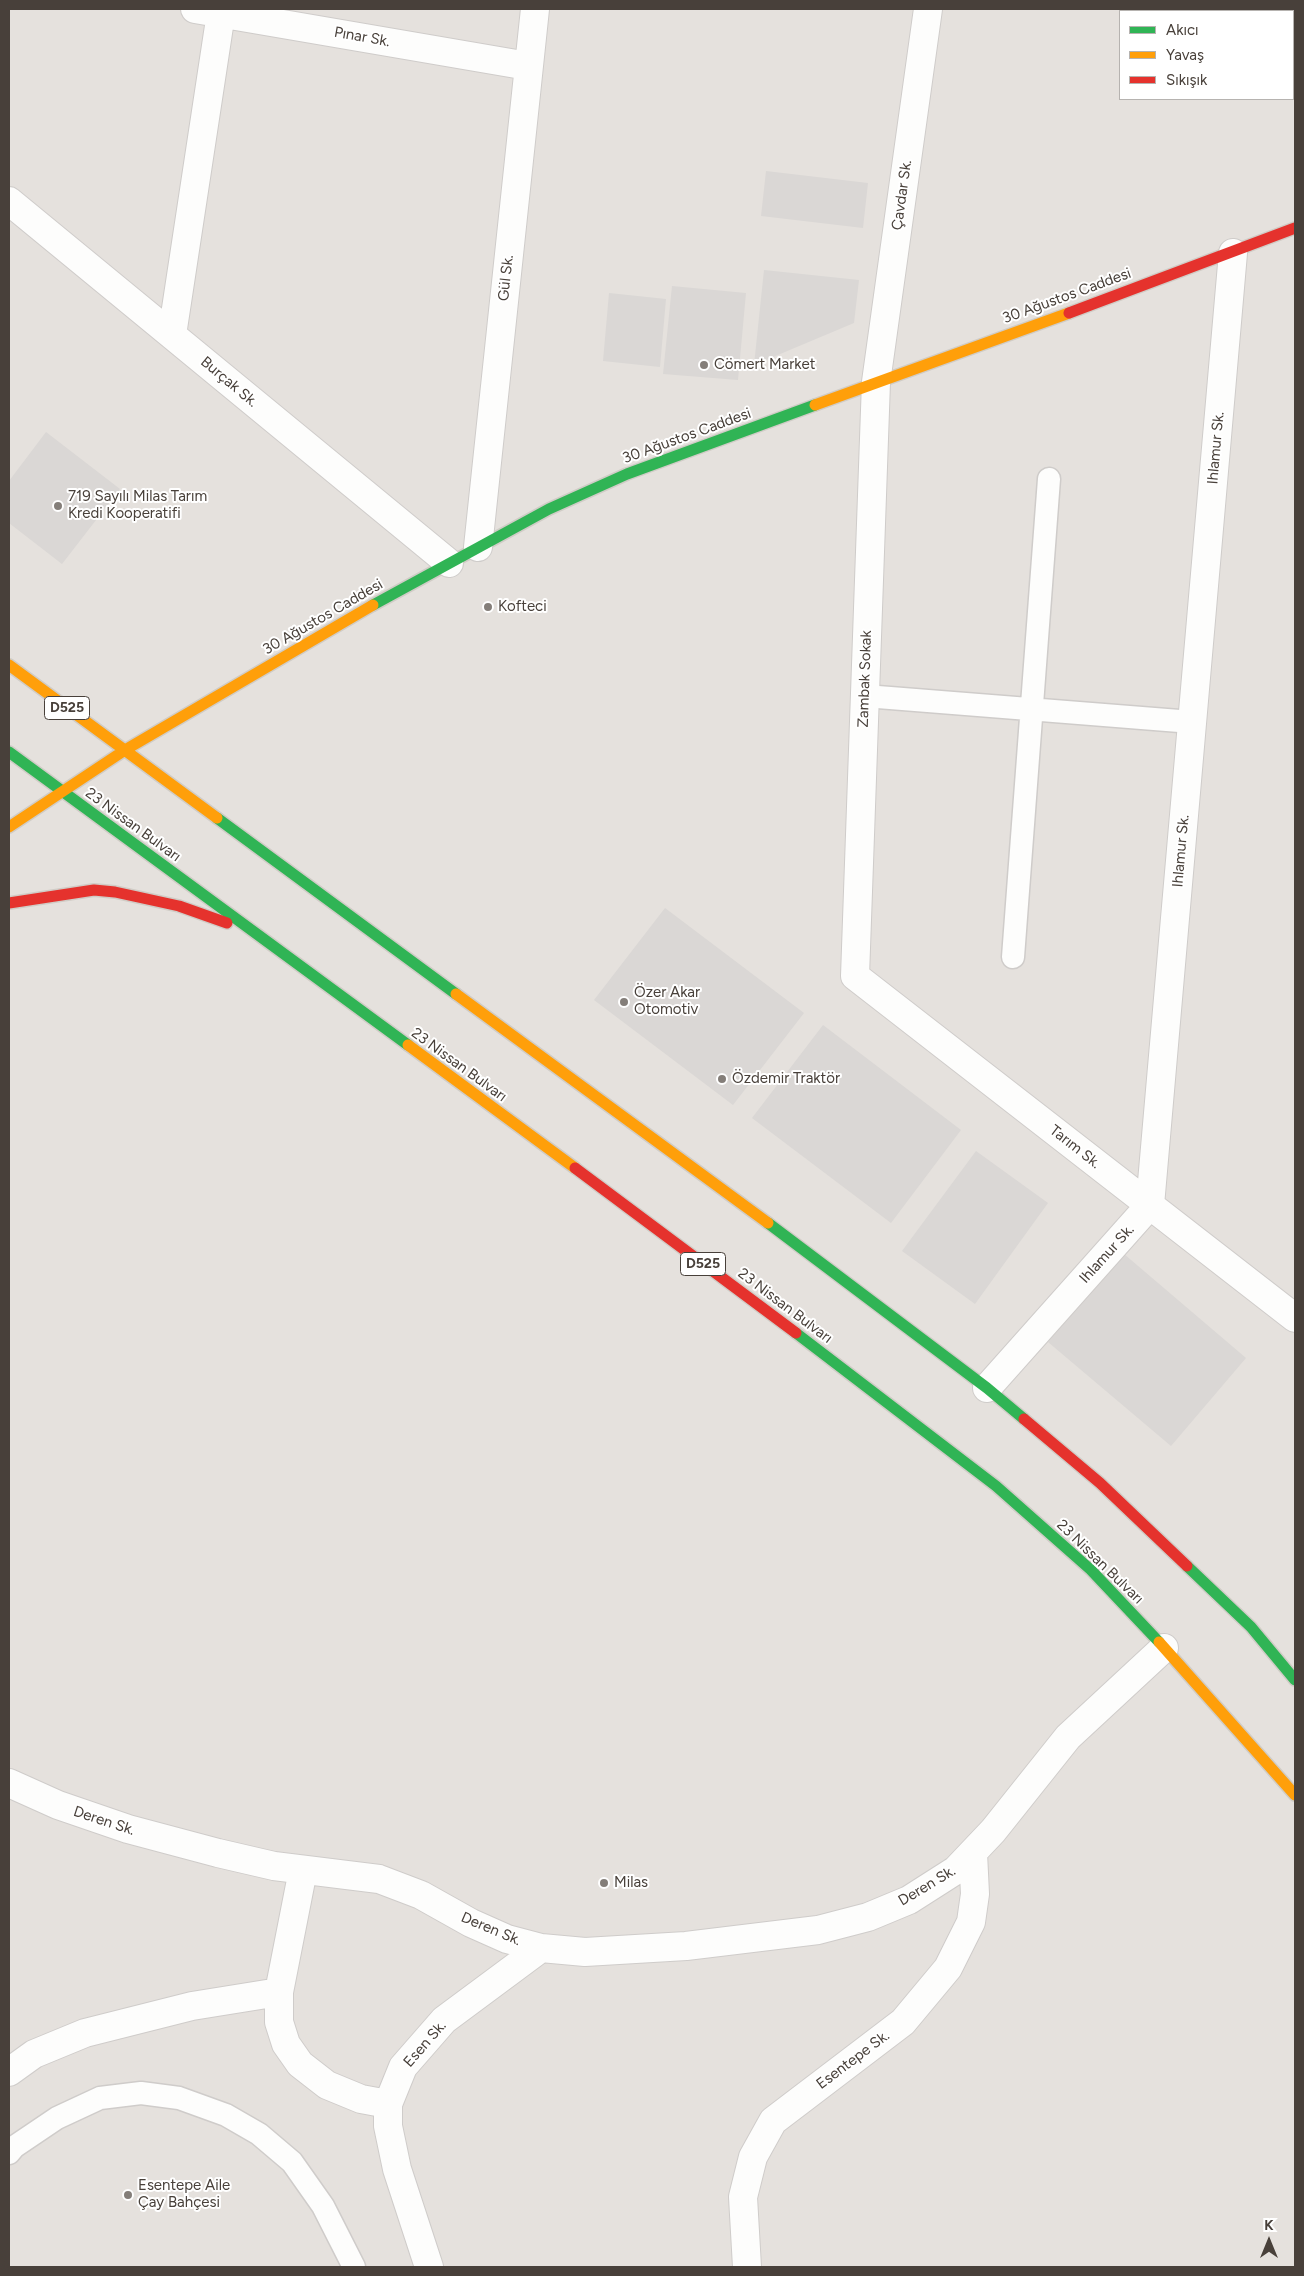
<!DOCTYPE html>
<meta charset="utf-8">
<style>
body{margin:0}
#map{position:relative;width:1304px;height:2276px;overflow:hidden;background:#f2f0ee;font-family:Figtree,sans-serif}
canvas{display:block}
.frame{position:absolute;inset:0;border:10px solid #48403a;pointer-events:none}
.legend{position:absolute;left:1119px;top:10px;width:175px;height:90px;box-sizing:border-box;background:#fff;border:1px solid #b6b3b0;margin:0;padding:6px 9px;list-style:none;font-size:15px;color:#48403a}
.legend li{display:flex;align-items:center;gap:10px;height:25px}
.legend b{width:25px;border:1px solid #b6b3b0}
.north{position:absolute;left:1244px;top:2216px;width:50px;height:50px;-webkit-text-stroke:4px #fff;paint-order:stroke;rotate:0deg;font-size:14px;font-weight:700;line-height:20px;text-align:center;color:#48403a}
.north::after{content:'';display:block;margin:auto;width:18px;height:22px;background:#48403a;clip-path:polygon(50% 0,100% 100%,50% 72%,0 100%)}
</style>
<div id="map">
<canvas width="1304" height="2276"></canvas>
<div class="frame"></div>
<ul class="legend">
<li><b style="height:6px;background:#30b455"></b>Akıcı</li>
<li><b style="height:6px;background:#ff9f0a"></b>Yavaş</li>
<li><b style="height:6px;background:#e5322d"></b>Sıkışık</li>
</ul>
<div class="north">K</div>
</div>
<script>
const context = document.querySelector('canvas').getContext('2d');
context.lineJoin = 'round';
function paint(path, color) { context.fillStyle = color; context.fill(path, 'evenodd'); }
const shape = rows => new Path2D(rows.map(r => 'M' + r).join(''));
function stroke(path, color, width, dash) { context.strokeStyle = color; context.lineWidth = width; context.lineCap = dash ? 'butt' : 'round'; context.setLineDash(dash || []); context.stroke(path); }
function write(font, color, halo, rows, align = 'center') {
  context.font = font + ' Figtree,sans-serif'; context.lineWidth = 4; context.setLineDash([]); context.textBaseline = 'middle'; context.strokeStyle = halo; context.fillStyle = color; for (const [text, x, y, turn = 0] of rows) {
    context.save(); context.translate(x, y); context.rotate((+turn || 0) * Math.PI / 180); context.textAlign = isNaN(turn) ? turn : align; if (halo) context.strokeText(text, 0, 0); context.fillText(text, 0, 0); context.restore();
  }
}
paint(shape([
 [9,9,1295,9,1295,2267,9,2267],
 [1120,11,1293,11,1293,99,1120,99]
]), '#e5e1dd');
paint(shape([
 [766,171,868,183,863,228,761,216],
 [764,270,859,280,854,323,754,365],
 [672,286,746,293,738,380,663,374],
 [609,293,666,299,660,367,603,361],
 [46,432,120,489,62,564,9,523,9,481],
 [665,908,804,1013,733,1105,594,1000],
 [823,1025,961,1130,891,1223,752,1118],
 [976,1151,1048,1203,975,1304,902,1251],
 [1124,1254,1246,1358,1171,1446,1048,1342]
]), '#dad7d5');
const lane = shape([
 [865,696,1192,722],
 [1013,957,1049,479],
 [9,2153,14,2147,57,2118,100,2098,141,2093,179,2098,226,2115,259,2134,292,2162,323,2206,354,2267]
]);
const street = shape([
 [195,9,528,66],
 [928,9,876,382,855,976,1295,1318],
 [9,201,449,563],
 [172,335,221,13],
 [478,547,535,9],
 [987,1388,1150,1205,1233,253],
 [9,1783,58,1805,128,1829,218,1853,274,1866,379,1879,421,1895,471,1923,507,1939,541,1948,585,1952,686,1946,818,1930,868,1917,909,1900,956,1870,993,1831,1068,1737,1164,1648],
 [303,1870,279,1992,279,2022,286,2044,300,2064,327,2085,361,2099,388,2104],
 [9,2072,34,2054,85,2033,192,2006,279,1992],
 [429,2267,397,2169,388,2126,388,2104,403,2067,444,2020,541,1948],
 [747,2267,743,2197,753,2157,773,2121,903,2022,948,1968,971,1922,975,1894,973,1853]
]);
const fast = shape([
 [373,605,549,509,627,474,815,405],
 [9,752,408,1045],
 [217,818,456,994],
 [768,1223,987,1388,1024,1419],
 [796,1333,996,1486,1091,1570,1159,1642],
 [1187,1566,1251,1627,1295,1680]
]);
const slow = shape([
 [815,405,1069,313],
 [9,665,217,818],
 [9,827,125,750,373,605],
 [456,994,768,1223],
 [408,1045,575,1168],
 [1159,1642,1295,1795]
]);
const jam = shape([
 [1069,313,1295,228],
 [9,903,94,890,115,892,179,906,227,923],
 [575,1168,796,1333],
 [1024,1419,1100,1483,1187,1566]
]);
stroke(lane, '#cfccca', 25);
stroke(street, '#cfccca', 30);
stroke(fast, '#d0ccc6', 14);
stroke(slow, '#d0ccc6', 14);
stroke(jam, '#d0ccc6', 14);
stroke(lane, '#fdfdfc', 22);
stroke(street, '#fdfdfc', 28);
stroke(fast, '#30b455', 11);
stroke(slow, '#ff9f0a', 11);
stroke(jam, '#e5322d', 11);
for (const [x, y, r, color] of [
 [704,365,5,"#847e79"],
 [58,506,5,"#847e79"],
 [488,607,5,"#847e79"],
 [624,1002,5,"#847e79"],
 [722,1079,5,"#847e79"],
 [604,1883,5,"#847e79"],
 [128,2195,5,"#847e79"]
]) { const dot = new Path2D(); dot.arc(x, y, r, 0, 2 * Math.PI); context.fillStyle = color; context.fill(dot); stroke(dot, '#fff', 2); }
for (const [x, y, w] of [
 [67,708,45],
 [703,1264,45]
]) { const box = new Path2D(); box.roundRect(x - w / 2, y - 11.5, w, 23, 4); context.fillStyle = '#fff'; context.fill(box); stroke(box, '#48403a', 1); }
write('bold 14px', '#48403a', null, [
 ["D525",67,708],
 ["D525",703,1264]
]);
write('15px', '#48403a', '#fff', [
 ["Pınar Sk.",362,37,10],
 ["Çavdar Sk.",902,195,-82],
 ["Gül Sk.",506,278,-84],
 ["30 Ağustos Caddesi",1067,296,-20],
 ["Burçak Sk.",229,382,40],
 ["30 Ağustos Caddesi",687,436,-20],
 ["Ihlamur Sk.",1216,448,-85],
 ["30 Ağustos Caddesi",323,617,-30],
 ["Zambak Sokak",865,679,-88],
 ["23 Nissan Bulvarı",133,825,36],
 ["Ihlamur Sk.",1181,851,-85],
 ["23 Nissan Bulvarı",459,1065,36],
 ["Tarım Sk.",1075,1147,38],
 ["Ihlamur Sk.",1107,1254,-48],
 ["23 Nissan Bulvarı",785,1306,37],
 ["23 Nissan Bulvarı",1100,1562,44],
 ["Deren Sk.",104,1821,18],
 ["Deren Sk.",927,1886,-31],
 ["Deren Sk.",491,1929,23],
 ["Esen Sk.",425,2044,-49],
 ["Esentepe Sk.",853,2060,-37]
]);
write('15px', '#48403a', '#fff', [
 ["Cömert Market",714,365],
 ["719 Sayılı Milas Tarım",68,497],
 ["Kredi Kooperatifi",68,514],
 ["Kofteci",498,607],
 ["Özer Akar",634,993],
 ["Otomotiv",634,1010],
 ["Özdemir Traktör",732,1079],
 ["Milas",614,1883],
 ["Esentepe Aile",138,2186],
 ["Çay Bahçesi",138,2203]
], 'left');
</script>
